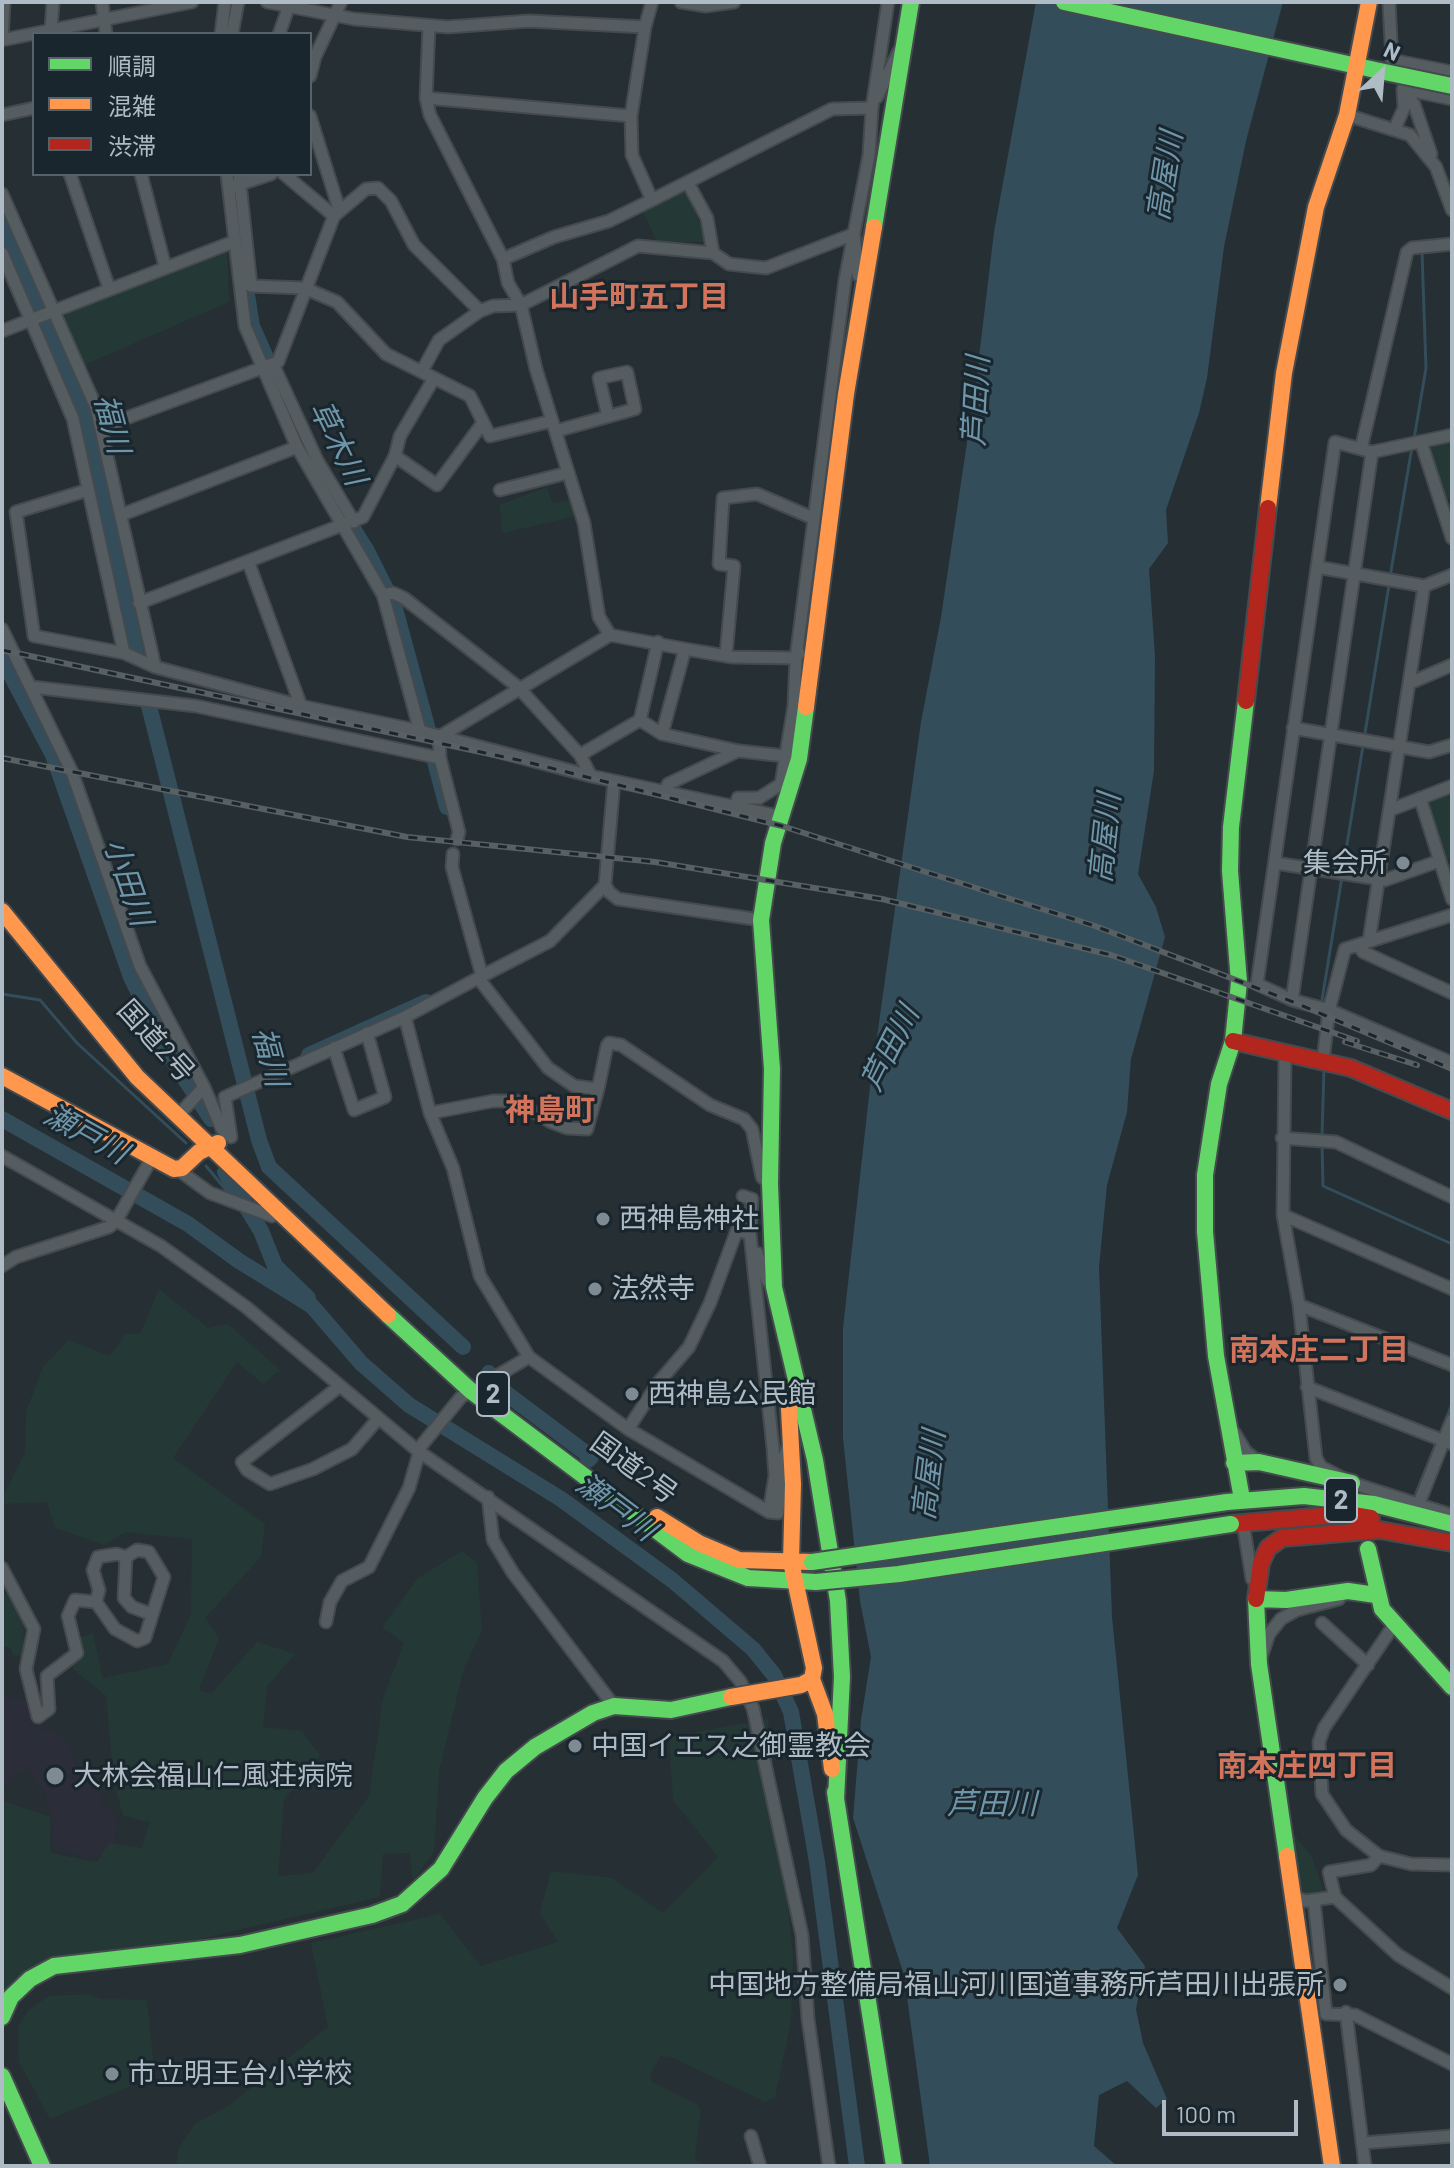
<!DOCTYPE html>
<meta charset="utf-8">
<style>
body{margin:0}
#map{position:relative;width:1454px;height:2168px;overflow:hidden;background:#262f33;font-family:Barlow,"Noto Sans JP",sans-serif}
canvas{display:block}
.frame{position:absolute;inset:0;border:4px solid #afbcc5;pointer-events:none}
.legend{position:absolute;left:32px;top:32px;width:280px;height:144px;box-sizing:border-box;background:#1a262d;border:2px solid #56626a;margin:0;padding:10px 14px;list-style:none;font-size:24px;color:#afbcc5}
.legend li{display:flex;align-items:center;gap:16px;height:40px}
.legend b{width:40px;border:2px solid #56626a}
.north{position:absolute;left:1342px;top:32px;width:80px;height:80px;-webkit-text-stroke:6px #1a262d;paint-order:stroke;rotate:26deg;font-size:22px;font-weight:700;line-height:32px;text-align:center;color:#afbcc5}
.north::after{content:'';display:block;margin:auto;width:28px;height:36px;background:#afbcc5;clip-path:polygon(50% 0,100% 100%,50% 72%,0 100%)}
.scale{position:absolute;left:1162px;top:2100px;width:136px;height:36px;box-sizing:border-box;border:4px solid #afbcc5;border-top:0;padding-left:10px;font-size:24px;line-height:28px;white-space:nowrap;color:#afbcc5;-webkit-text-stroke:6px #1a262d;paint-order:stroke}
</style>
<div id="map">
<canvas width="1454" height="2168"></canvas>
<div class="frame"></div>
<ul class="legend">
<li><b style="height:10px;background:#63d668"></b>順調</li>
<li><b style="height:10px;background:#ff974d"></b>混雑</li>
<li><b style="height:10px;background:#b3261e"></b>渋滞</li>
</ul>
<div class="north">N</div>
<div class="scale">100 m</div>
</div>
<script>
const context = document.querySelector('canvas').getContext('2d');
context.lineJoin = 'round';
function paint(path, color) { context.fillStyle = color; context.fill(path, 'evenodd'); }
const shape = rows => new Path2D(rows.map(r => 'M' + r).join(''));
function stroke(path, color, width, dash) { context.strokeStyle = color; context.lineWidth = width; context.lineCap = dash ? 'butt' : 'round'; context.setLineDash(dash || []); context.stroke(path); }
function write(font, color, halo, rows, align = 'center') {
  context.font = font + ' Barlow,"Noto Sans JP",sans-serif'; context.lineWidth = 6; context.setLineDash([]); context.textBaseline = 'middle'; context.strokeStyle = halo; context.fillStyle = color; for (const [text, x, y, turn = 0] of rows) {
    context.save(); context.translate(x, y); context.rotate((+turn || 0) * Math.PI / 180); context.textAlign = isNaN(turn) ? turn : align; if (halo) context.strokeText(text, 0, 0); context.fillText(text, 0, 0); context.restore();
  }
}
paint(shape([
 [2,1696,31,1700,36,1729,57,1731,74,1755,75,1773,103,1795,101,1805,111,1810,117,1822,114,1843,100,1857,84,1859,54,1845,54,1827,44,1791,27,1768,2,1787]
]), '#2b2d39');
paint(shape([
 [682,193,688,194,707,242,657,242,643,212],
 [227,252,229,302,84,365,63,319,67,312],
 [1452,438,1452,498,1443,501,1427,448,1428,445],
 [547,487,552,503,571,500,576,516,503,533,499,505],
 [1452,788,1452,857,1443,860,1423,800],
 [159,1289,208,1328,228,1324,280,1370,263,1384,237,1362,173,1458,265,1524,261,1557,205,1618,219,1638,199,1690,211,1694,257,1642,295,1654,267,1686,263,1727,302,1731,320,1755,284,1800,278,1876,313,1873,369,1796,383,1699,404,1643,382,1627,418,1578,462,1551,477,1563,482,1631,464,1668,439,1771,434,1851,413,1881,409,1853,383,1854,380,1897,186,1942,57,1960,29,1968,2,1993,2,1801,50,1817,50,1853,97,1862,109,1843,142,1848,150,1822,123,1816,114,1782,106,1696,73,1669,74,1639,93,1634,103,1678,168,1664,191,1614,192,1539,125,1532,104,1545,55,1528,47,1502,2,1504,2,1498,25,1453,26,1412,43,1367,69,1340,110,1356,125,1334,140,1334],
 [8,1593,24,1623,23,1656,13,1655,11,1648,2,1646,2,1595],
 [768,1719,793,1954,791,2021,775,2097,765,2102,671,2057,661,2056,650,2074,652,2082,698,2105,701,2111,695,2154,696,2160,706,2166,176,2166,179,2148,195,2124,228,2106,328,2027,311,1943,440,1914,481,1966,558,1942,540,1913,551,1871,612,1878,663,1913,718,1857,673,1800,669,1737],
 [1292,1832,1312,1857,1326,1897,1301,1898],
 [89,1994,101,1999,147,2000,154,2067,148,2079,50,2119,19,2062,18,2027,28,2010,49,1996]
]), '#243936');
paint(shape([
 [1036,2,1283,2,1246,141,1224,247,1207,378,1199,413,1166,510,1168,543,1149,569,1155,656,1154,771,1138,874,1156,907,1165,937,1131,1059,1127,1112,1107,1185,1099,1267,1112,1617,1138,1875,1117,1928,1145,1966,1136,2009,1143,2043,1167,2099,1156,2108,1127,2081,1099,2095,1094,2146,1117,2166,930,2166,904,1975,853,1818,861,1720,871,1657,860,1601,843,1438,843,1328,870,1087,921,722,941,617,976,382,994,232]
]), '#334d5b');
stroke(shape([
 [1414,439,1426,368,1422,252],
 [1390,577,1412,447],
 [1343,869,1389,585],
 [2,994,40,1000,77,1043,186,1143],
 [1322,1000,1342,877],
 [1322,1136,1324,1068],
 [1322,1144,1323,1186,1452,1244],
 [206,1166,232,1197],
 [245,1211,257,1225],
 [1440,1434,1452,1404],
 [1416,1493,1437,1441]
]), '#334d5b', 3);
stroke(shape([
 [227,34,232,2],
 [233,174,241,248],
 [2,220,83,410,136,653],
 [247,295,252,326,275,378],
 [326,486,367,551,394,605,427,726],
 [2,658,53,755,131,977,168,1053,211,1119],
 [149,706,259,1140,269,1167,463,1347],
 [435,762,447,807],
 [309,1055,426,1002],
 [2,1119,188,1224,239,1261,312,1306,361,1363,409,1405,561,1499,672,1580,753,1649,774,1675,791,1712,817,1862,857,2166],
 [225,1172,261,1231,275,1266,308,1298],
 [489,1373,499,1388,591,1457,588,1460]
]), '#334d5b', 16);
const street = shape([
 [4,2,2,40,192,2],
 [102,2,106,34],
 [267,2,354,19,448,27,529,21,645,27,652,2],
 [681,2,706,6,734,2],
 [1389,2,1392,60,1452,72],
 [429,26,426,98,430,115,503,259],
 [645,27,631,116,632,155,652,200,832,109,872,108],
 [51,30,53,2],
 [221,34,225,2],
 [232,34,238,2],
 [279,34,289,6],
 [310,76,315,57,341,2],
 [1403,89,1414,104,1431,154],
 [1403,89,1452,99],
 [877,97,899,51],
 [426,98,631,116],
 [2,115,34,108],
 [1347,115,1410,135,1436,167,1452,210],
 [310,116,339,209],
 [1395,128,1404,108,1403,90],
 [70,174,109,288],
 [141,174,165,266],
 [227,174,245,326,297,447,383,595,420,731],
 [239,174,251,286,304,288,337,302,386,354,470,396,490,436,552,421],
 [284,174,334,216],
 [688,183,707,218,713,253],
 [234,186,271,174],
 [2,194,96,407,155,667],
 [652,200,609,221,554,237,503,259,508,283,521,305,536,369,584,523,599,617,610,635,685,649,732,657,796,658,799,653],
 [2,253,73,419,124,653],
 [2,331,233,242],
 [273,364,317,460,354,522],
 [422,371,439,340,480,311,493,306,521,305,638,246,713,253,729,264,766,268,854,234,858,275,864,278],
 [102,427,278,362,334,216,366,189,378,188,391,201,414,245,480,311],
 [556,431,635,409,627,372,599,378,608,416],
 [1421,442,1452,538],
 [1361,449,1407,252,1412,248,1452,244],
 [1372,452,1292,1000,1329,1010,1452,1063],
 [395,456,437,485,482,424],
 [88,490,16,512,34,636,124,653,155,667,301,706,420,731,591,776,783,817],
 [500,490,567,473],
 [121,515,297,447],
 [248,561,301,706],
 [1317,567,1424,586,1452,575],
 [383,595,393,593,404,598,518,687,580,755,591,776],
 [139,603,363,517,395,456,400,436,433,380],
 [2,629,72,772,140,966,204,1087,177,1117],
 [726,655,734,566,719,564,723,498,757,494,813,518],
 [1410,683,1452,665],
 [32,687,196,706,440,758,439,737,610,635],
 [640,720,662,734,739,751,785,756],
 [1293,728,1429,752,1452,745],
 [662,734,685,649],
 [580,755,640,720,658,642],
 [440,758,459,832,457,839],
 [614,781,605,885,609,892,618,899,761,920],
 [666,790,668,784,738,751],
 [1420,798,1452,899],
 [735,807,738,798,759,798,781,784,794,706,796,658,845,280,869,155,872,108,888,2],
 [1390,810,1452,786],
 [1275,863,1385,880,1439,861],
 [1369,941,1424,586],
 [1358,945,1363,952,1452,993],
 [482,976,550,941,605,885],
 [479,979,548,1068,574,1086,598,1089,607,1046,609,1043,621,1045,710,1105,744,1119,752,1129,762,1177,770,1184],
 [1292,1000,1257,984,1335,442,1372,452,1452,435],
 [405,1017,430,1113,453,1168,480,1276,529,1357],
 [334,1048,354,1110,385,1097,367,1033],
 [1285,1055,1283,1215,1299,1305,1316,1458,1321,1467,1352,1483,1448,1514],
 [1323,1061,1329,1010,1345,949,1452,915],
 [204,1087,222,1129,231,1137],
 [430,1113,493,1101,516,1101,551,1122,567,1128,587,1129,598,1089],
 [231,1137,225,1097,405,1017,482,976,452,867,453,854],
 [1282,1138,1336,1142,1452,1197],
 [2,1156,161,1246,246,1307,418,1451,723,1661,740,1681,753,1708,802,1935,808,2019,829,2166],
 [177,1169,210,1193,272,1216],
 [1283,1215,1452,1289],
 [757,1253,767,1280,774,1287],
 [2,1266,16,1257,109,1227,116,1221,153,1156],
 [1299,1305,1452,1365],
 [340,1386,242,1462,247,1470,270,1484,313,1469,352,1449,377,1420],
 [1307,1387,1452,1444],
 [628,1429,658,1383,689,1347,710,1303,737,1230,750,1234],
 [1234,1432,1246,1452,1259,1462],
 [488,1497,493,1540,513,1573,614,1706],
 [1419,1503,1452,1420],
 [769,1512,778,1513,782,1462,788,1447],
 [1243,1523,1252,1579],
 [2,1568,34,1629,26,1669,38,1717,49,1709,47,1676,77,1653,68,1616,75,1600,96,1602,115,1629,137,1641,145,1638,164,1577,149,1552,137,1550,126,1557,124,1598,132,1607,151,1614],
 [96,1602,99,1590,93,1570,98,1557,117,1554,126,1557],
 [326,1622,330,1602,342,1581,369,1567,409,1488,421,1446,461,1397,529,1357,628,1429,769,1512,775,1476,773,1448,750,1234,752,1199,743,1196],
 [1396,1622,1324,1728,1319,1742,1322,1794,1346,1830,1379,1856,1411,1864,1452,1865],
 [1322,1623,1368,1665],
 [1262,1655,1269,1634,1281,1619,1297,1610,1339,1599],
 [1379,1856,1371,1865,1329,1872,1335,1897,1398,1955,1452,1988],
 [1294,1896,1305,1901,1335,1897],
 [1314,1900,1326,2014,1355,2015,1452,2064],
 [1346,2012,1365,2166],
 [751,2136,760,2166],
 [1362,2143,1452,2136]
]);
const fast = shape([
 [1064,2,1380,71],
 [874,227,911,2],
 [806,707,799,759,773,843,761,920,772,1069,770,1184,774,1287,815,1460,838,1601,842,1677,836,1800],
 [388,1315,471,1391,688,1554,748,1578,816,1582],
 [1234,1463,1259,1462,1352,1483],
 [1242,1499,1216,1356,1205,1232,1205,1175,1219,1084,1233,1041,1239,982,1230,871,1231,827,1246,701],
 [1227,1502,1304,1496,1374,1504,1452,1524],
 [1368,1549,1382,1609,1452,1687],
 [835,1792,894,2166],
 [1287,1856,1259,1664,1256,1599,1286,1600,1348,1591,1376,1595],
 [2,2017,11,1997,30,1979,54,1966,240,1945,372,1915,402,1904,441,1869,485,1798,506,1771,535,1747,593,1713,614,1706,671,1710,731,1697],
 [2,2076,42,2166]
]);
const slow = shape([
 [1268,508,1284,373,1316,207,1347,115,1369,2],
 [806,707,846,394,874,227],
 [2,911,137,1077,388,1315],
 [2,1076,174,1169,182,1168,199,1152,218,1143],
 [794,1388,789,1409,793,1484,791,1562,814,1668,812,1679,803,1684],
 [657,1517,699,1543,739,1560,812,1562],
 [812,1679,825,1714,832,1769],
 [1287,1856,1332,2166]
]);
const jam = shape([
 [1246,701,1268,508],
 [1233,1041,1351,1068,1452,1111],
 [1231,1524,1347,1514,1371,1518],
 [1256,1599,1261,1563,1268,1548,1282,1538,1380,1530,1452,1543]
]);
stroke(street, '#444a4e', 15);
stroke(fast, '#444a4e', 20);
stroke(slow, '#444a4e', 20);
stroke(jam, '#444a4e', 20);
stroke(street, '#565d61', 11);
stroke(fast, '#63d668', 16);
stroke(slow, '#ff974d', 16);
stroke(jam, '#b3261e', 16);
const rail = shape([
 [2,650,523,761,782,826,1095,926,1296,1003,1452,1069],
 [2,758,407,837,655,862,882,899,1111,955,1357,1041],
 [1345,1042,1417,1065]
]);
stroke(rail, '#596064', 6);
stroke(rail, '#1a262d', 3, [9]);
const fastBridge = shape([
 [1380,71,1452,86],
 [812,1562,1227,1502],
 [816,1582,899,1574,1231,1524]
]);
const slowBridge = shape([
 [731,1697,801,1685]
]);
stroke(fastBridge, '#444a4e', 20, []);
stroke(slowBridge, '#444a4e', 20, []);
stroke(fastBridge, '#63d668', 16);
stroke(slowBridge, '#ff974d', 16);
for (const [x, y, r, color] of [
 [1403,863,8,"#7f8b92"],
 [603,1219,8,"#7f8b92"],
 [595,1289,8,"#7f8b92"],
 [632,1394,8,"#7f8b92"],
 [575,1746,8,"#7f8b92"],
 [55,1776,10,"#7f8b92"],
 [1340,1985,8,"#7f8b92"],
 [112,2074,8,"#7f8b92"]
]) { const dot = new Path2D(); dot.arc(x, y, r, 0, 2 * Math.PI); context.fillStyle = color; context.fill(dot); stroke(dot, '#1a262d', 3); }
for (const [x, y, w] of [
 [493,1394,32],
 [1341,1500,32]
]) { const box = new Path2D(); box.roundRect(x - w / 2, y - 22, w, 44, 6); context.fillStyle = '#1a262d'; context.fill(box); stroke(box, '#afbcc5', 2); }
write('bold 26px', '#afbcc5', null, [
 ["2",493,1394],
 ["2",1341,1500]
]);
write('28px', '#afbcc5', '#1a262d', [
 ["集会所",1387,863,"right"],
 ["西神島神社",619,1219],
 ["法然寺",611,1289],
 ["西神島公民館",648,1394],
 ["中国イエス之御霊教会",591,1746],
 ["大林会福山仁風荘病院",73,1776],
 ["中国地方整備局福山河川国道事務所芦田川出張所",1324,1985,"right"],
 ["市立明王台小学校",128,2074]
], 'left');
write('28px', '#afbcc5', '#1a262d', [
 ["国道2号",156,1041,48],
 ["国道2号",634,1468,36]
]);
write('italic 30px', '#6f95a9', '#1a262d', [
 ["高屋川",1165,176,-81],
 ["芦田川",976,401,-87],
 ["福川",112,424,75],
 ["草木川",338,443,64],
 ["高屋川",1105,838,-84],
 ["小田川",128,882,71],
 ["芦田川",890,1048,-63],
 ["福川",270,1057,75],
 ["瀬戸川",86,1134,29],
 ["高屋川",929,1475,-83],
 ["瀬戸川",616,1507,37],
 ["芦田川",992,1804]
]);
write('bold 30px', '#d2745c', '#1a262d', [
 ["山手町五丁目",639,297],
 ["神島町",550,1110],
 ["南本庄二丁目",1319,1350],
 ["南本庄四丁目",1307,1766]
]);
</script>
